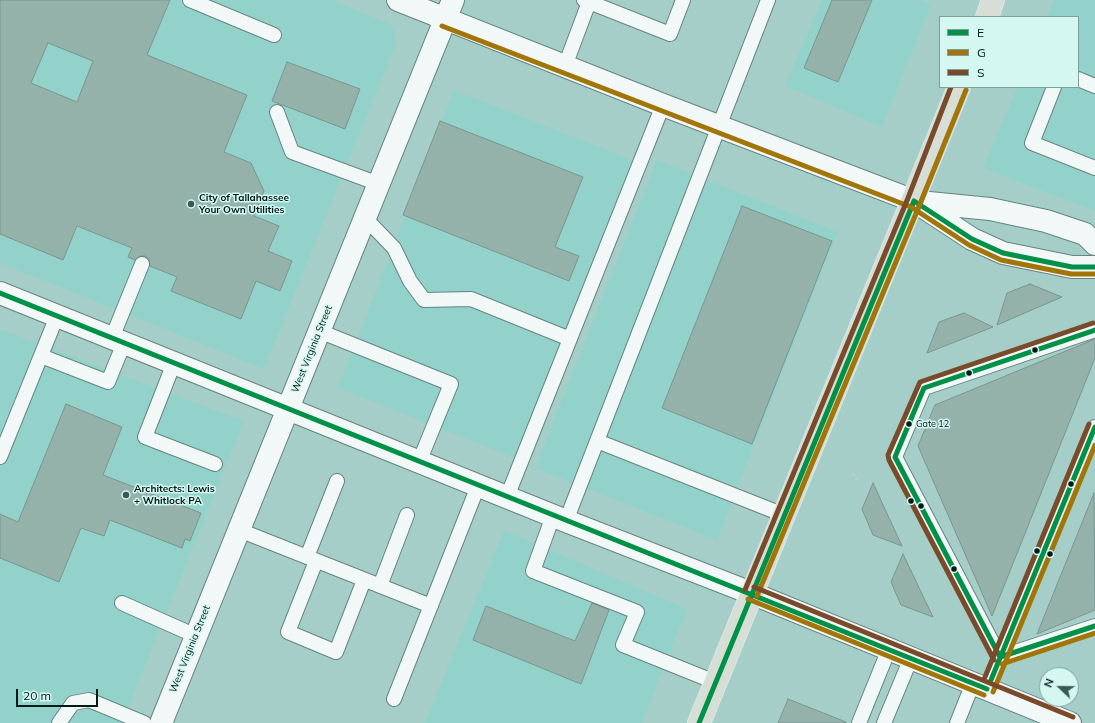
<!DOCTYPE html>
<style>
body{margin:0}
#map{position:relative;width:1095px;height:723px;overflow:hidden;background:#a6cec8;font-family:Mulish,sans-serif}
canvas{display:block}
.legend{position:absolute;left:939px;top:16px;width:140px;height:72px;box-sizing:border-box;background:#d5f7f2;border:1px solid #809f9a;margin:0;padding:5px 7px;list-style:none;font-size:12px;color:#001a17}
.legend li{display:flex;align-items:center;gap:8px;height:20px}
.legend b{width:20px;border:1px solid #809f9a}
.north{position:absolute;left:1039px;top:667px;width:40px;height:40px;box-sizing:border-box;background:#d5f7f2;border:1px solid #809f9a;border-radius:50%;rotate:292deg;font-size:11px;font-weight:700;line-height:16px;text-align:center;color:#001a17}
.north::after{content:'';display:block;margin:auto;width:14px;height:18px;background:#3a5955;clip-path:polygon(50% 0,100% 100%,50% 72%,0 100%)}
.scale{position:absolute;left:16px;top:689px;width:82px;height:18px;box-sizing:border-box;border:2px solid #001a17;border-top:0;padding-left:5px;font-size:12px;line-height:14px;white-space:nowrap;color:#001a17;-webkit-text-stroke:3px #d5f7f2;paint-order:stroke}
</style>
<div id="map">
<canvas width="1095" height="723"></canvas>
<ul class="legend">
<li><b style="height:5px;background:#009148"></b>E</li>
<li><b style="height:5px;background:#a17508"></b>G</li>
<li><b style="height:5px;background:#7a4b2a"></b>S</li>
</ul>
<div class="north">N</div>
<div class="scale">20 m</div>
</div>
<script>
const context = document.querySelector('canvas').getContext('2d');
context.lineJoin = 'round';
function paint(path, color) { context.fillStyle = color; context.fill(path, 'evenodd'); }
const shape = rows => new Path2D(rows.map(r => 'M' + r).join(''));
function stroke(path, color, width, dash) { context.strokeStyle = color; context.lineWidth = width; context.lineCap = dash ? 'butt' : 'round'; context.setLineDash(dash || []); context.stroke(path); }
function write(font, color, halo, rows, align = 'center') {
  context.font = font + ' Mulish,sans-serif'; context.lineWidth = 3; context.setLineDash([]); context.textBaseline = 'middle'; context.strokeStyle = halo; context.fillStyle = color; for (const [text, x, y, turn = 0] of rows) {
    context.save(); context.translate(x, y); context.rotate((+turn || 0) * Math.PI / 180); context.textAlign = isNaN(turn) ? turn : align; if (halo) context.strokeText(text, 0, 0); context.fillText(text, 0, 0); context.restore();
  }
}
paint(shape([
 [0,0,332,0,390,24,395,31,396,44,264,369,0,263],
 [822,0,920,0,931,5,882,127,785,86],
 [1054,0,1095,0,1095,211,983,168,1017,87,1078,87,1078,17,1047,17],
 [454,90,635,161,517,459,338,388],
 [657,160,838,232,717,540,535,468],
 [0,329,244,421,122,723,0,723],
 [504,530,687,609,642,723,425,723]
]), '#93d2ca');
const building = shape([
 [0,0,170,0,147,55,247,95,224,152,251,163,264,191,254,216,279,226,268,251,292,261,280,291,256,281,241,319,171,291,177,277,150,266,149,259,145,256,140,256,135,260,128,257,132,248,77,226,63,260,0,234,0,0],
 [48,43,93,61,77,102,31,83,48,43],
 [832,0,872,0,838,82,804,68,832,0],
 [287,62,360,89,345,129,272,101,287,62],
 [440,121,583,177,555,247,579,256,569,281,403,215,440,121],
 [742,206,832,241,752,444,662,408,742,206],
 [1030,284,1062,297,997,325,1007,293,1030,284],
 [964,313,993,327,927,353,939,322,964,313],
 [1095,339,1095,358,992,616,918,446,935,405,1095,339],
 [66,404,122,427,103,475,201,513,190,541,185,539,182,548,110,520,104,536,81,528,59,582,0,558,0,514,18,522,66,404],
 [873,483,902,546,873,535,862,509,873,483],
 [1094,493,1095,610,1037,634,1094,493],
 [903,554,933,617,901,605,891,582,903,554],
 [592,603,609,610,581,684,473,640,486,606,575,641,592,603],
 [788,699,846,722,846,723,778,723,788,699]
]);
paint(building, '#94b1aa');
stroke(building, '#799790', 1);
const service = shape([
 [190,0,274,35],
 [584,0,670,34,683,0],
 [565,66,589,2],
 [1078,79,1095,86],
 [1054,87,1032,143,1095,168],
 [277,112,292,152,379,184],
 [365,218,394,248,410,281,424,300,471,299,570,339],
 [319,331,451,384,419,462],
 [112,338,142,264],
 [41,356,108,382,124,343],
 [174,363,145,437,215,464],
 [597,441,784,515],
 [0,457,57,316],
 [507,497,663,105],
 [553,516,533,571,637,612,623,645,715,682],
 [566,521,768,0],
 [239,530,431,606],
 [307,557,337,481],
 [316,561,288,632,336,652,364,580],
 [380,586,407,515],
 [122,603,196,636],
 [1000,657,895,457,924,388,1095,330],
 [1000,657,1095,626],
 [987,689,1095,427],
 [394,699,478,486],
 [59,723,73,703,89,700,144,723],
 [859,723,889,649],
 [884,723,911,658],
 [957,723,973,683]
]);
const minor = shape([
 [398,0,663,105,914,201,972,239,1003,253,1072,267,1095,267],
 [919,202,990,209,1046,221,1085,234,1095,244],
 [161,723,453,0]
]);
const secondary = shape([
 [0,293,566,521,751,593,1070,723]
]);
const primary = shape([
 [987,17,993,0],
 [699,723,959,87]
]);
stroke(service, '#648581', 16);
stroke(minor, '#648581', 24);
stroke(secondary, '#648581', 24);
stroke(primary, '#d7e9e6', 24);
stroke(shape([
 [853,473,857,480]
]), '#c0cccb', 2.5, [4, 2]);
stroke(service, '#f2f8f7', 14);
stroke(minor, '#f2f8f7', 22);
stroke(secondary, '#f2f8f7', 22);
stroke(primary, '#d6ded6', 22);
stroke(shape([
 [914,201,972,239,1003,253,1072,267,1095,267],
 [0,293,987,689],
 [1000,657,895,457,924,388,1095,330],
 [1000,657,1095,626],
 [991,680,1095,427],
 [699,723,914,201]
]), '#009148', 5);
stroke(shape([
 [442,26,911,207,969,245,1001,260,1071,274,1095,274],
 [757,596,920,204,966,90],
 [748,599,984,695],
 [1002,664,1095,633],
 [993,692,1095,445]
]), '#a17508', 5);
stroke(shape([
 [754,587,1073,717],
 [745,590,908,198,951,87],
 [994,660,889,460,888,455,920,382,1093,323],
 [985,677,1089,424]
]), '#7a4b2a', 5);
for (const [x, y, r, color] of [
 [191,204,4,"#3a5955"],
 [1035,350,3.5,"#001a17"],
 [969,373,3.5,"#001a17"],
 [909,424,3.5,"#001a17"],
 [1071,484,3.5,"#001a17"],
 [126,495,4,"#3a5955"],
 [911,501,3.5,"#001a17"],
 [921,506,3.5,"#001a17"],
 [1037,551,3.5,"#001a17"],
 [1050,554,3.5,"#001a17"],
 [954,569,3.5,"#001a17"]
]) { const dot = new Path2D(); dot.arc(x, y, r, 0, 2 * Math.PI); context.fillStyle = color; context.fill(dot); stroke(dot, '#d5f7f2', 1.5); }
write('9px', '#001a17', '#d5f7f2', [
 ["Gate 12",916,424]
], 'left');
write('bold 10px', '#001a17', '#d5f7f2', [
 ["City of Tallahassee",199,198],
 ["Your Own Utilities",199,210],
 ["Architects: Lewis",134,489],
 ["+ Whitlock PA",134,501]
], 'left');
write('10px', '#001a17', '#d5f7f2', [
 ["West Virginia Street",312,349,-68],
 ["West Virginia Street",190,649,-68]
]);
</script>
